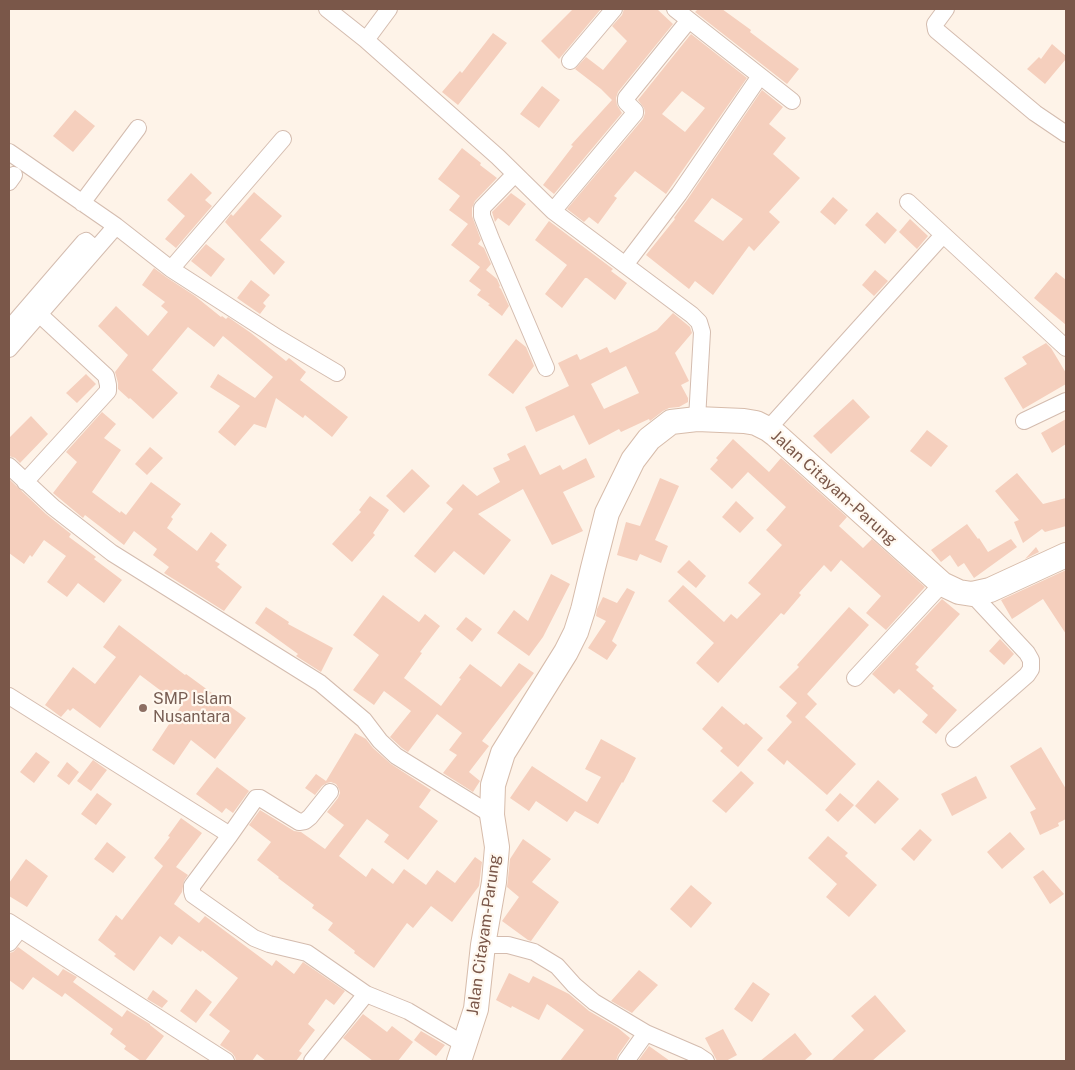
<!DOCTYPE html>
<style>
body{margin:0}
#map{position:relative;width:1075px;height:1070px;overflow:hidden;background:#fef3e8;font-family:"Public Sans",sans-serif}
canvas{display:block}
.frame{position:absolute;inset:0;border:10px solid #7a5749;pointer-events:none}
</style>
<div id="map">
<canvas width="1075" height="1070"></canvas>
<div class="frame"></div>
</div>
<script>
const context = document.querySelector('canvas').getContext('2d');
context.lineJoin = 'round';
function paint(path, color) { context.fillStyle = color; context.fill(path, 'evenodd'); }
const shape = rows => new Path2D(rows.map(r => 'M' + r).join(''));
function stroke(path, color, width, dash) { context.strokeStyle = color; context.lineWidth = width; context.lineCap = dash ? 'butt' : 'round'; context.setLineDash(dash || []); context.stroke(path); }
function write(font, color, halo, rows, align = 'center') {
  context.font = font + ' "Public Sans",sans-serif'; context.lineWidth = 4.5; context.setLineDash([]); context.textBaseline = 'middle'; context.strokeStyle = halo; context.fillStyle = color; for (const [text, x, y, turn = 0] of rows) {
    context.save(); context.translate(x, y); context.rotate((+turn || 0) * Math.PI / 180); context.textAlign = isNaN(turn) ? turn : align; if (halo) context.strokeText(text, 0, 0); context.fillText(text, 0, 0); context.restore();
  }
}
paint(shape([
 [573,9,601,9,559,59,541,41],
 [624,9,657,9,673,24,618,92,616,98,617,105,622,113,554,194,543,185,573,146,571,145,612,100,601,89,575,69,586,57,603,70,627,41,612,26,622,15],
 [698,9,722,9,751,30,750,32,799,69,787,84,695,12],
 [493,33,507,43,458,105,442,92,460,71,462,73],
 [691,34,747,78,666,194,635,171,614,196,617,198,598,224,589,217,584,222,567,209,643,119,645,113,644,108,638,100],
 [682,91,705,108,685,132,662,114],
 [1052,44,1066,56,1066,59,1045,84,1027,69,1039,57,1041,59],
 [542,86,560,100,539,128,520,114],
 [762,90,783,107,769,124,786,138,773,154,800,178,769,212,780,222,754,251,749,246,713,295,695,281,689,289,646,255,675,219,674,218,687,200],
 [712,198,743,219,723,241,694,221],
 [75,110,95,126,73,152,53,136],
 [462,148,481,163,480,165,497,178,475,201,472,208,472,216,481,240,478,244,484,248,491,264,486,270,497,279,500,286,499,287,501,289,509,306,502,316,488,305,490,304,477,295,481,290,469,281,480,267,451,245,468,224,449,210,460,196,438,179],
 [191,173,212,193,205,200,212,206,176,248,165,239,185,216,167,200],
 [254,192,282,216,260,240,285,262,274,275,225,222,231,214,233,216],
 [511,193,526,204,509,226,498,218,495,222,492,212],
 [833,197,848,210,835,225,820,212],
 [877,212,897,230,885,244,865,225],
 [910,219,928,236,917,249,899,232],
 [549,221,613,269,611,271,627,283,615,300,587,278,585,278,562,308,545,294,567,265,535,240],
 [206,244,225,259,211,277,191,261],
 [154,268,166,277,195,296,221,317,222,316,226,319,228,317,251,333,286,361,289,358,306,372,300,380,348,417,332,437,305,415,303,418,276,398,266,428,254,424,235,446,218,432,240,406,210,387,218,374,255,398,273,377,223,336,214,347,188,327,152,370,178,393,153,419,130,398,129,399,118,389,118,383,115,372,128,355,98,326,116,306,148,336,168,312,161,306,165,302,142,285],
 [875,270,888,281,874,296,862,285],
 [1056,272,1066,280,1066,325,1034,298],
 [251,280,270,295,263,303,266,306,260,314,237,298],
 [673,313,690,327,692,333,675,353,689,381,681,385,688,398,688,402,679,407,669,408,663,411,650,421,649,419,621,432,619,429,589,445,574,415,536,432,525,407,569,386,558,363,577,354,580,360,607,347,610,353,657,330],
 [626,366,639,393,604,409,591,384],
 [516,339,526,347,534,366,513,394,488,375],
 [1046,343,1051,348,1066,373,1066,384,1023,409,1004,378,1027,364,1022,357],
 [86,374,96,384,77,403,66,393],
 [853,399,870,417,831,454,813,436],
 [102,412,116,424,104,438,121,450,92,492,120,513,121,511,126,515,151,482,181,504,171,517,173,519,167,528,197,551,211,532,227,545,215,561,220,564,217,567,242,587,224,611,164,573,169,567,153,555,157,549,134,531,124,545,85,515,83,518,53,493,77,462,66,452],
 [31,416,48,434,20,463,15,458,9,456,9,438],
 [1066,419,1066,444,1052,453,1041,433],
 [927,430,948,446,931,467,910,451],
 [733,439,769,472,781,458,847,517,839,526,863,548,872,539,925,587,886,630,866,613,881,596,841,560,831,572,824,565,799,593,801,595,784,615,781,613,718,683,696,663,714,643,668,601,683,585,724,622,731,614,737,619,761,594,748,583,782,545,766,530,786,507,748,472,732,489,710,469,718,460,716,458],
 [525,445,540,475,560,465,563,470,586,458,595,477,563,492,583,531,552,545,523,489,478,514,511,540,484,575,454,551,435,573,414,556,453,509,446,503,463,484,477,496,500,482,493,468,510,460,507,454],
 [150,447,163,458,147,475,135,464],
 [412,469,430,486,404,513,386,496],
 [1017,473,1043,504,1066,498,1066,526,1045,532,1042,529,1023,543,1014,522,1019,520,995,491],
 [660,478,679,486,655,540,668,546,661,563,640,554,637,561,617,555,626,522,640,526],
 [9,479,46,514,71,534,69,537,96,557,94,559,122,580,104,603,78,583,67,597,47,582,66,556,44,540,32,557,30,555,24,564,9,553],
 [370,496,389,510,373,533,375,535,352,562,332,544,361,512,359,510],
 [736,501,754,518,740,533,722,517],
 [967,524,978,539,979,538,988,552,1011,539,1017,547,974,578,964,563,958,567,950,555,941,562,931,550],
 [1036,547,1039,552,1025,559],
 [689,560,706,576,696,588,677,572],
 [1066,570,1066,634,1043,599,1012,619,1001,600],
 [551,574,570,584,543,637,529,656,497,633,514,610,528,621],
 [627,588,635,592,612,641,617,645,607,660,588,648,606,621,596,616,597,609,603,597,617,603],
 [383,595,419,622,425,614,440,626,420,652,422,653,404,678,441,706,461,679,459,678,470,664,501,687,519,663,534,673,482,741,489,746,469,772,480,781,473,792,443,773,457,755,449,750,462,733,437,714,408,752,402,748,390,737,411,711,384,691,374,705,353,690,379,655,353,635],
 [942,599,960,614,915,664,919,667,916,670,934,686,932,688,957,710,936,734,922,722,928,715,899,689,894,694,872,674],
 [266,607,289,622,288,624,333,648,321,672,296,656,298,654,255,623],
 [849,607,869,625,807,694,817,704,805,717,856,764,827,795,787,760,784,765,767,750,792,722,786,716,797,703,779,687,799,667,797,665],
 [466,617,482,629,472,642,456,629],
 [119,625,185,675,186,674,246,718,215,759,191,740,174,765,152,750,181,706,140,675,100,728,73,708,70,711,68,709,61,717,45,705,73,667,95,684,116,657,103,647],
 [1000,639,1014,654,1004,665,989,651],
 [722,706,744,725,746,723,763,738,738,767,720,751,723,748,702,729],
 [355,733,366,739,373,748,391,764,431,790,419,807,438,821,408,860,384,842,389,835,367,819,339,856,366,877,372,868,393,884,404,869,426,885,437,870,455,883,475,857,482,862,479,886,452,922,431,906,413,928,407,923,374,968,354,953,355,951,328,930,333,923,312,908,314,905,278,878,279,877,257,860,271,842,249,825,260,810,294,831,301,832,325,849,344,825,327,812,338,798,340,793,339,789,336,784,331,782,327,783,322,786,315,795,305,788,316,774,326,781],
 [601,739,636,758,623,783,622,782,598,824,575,811,567,822,536,801,529,811,510,798,532,766,587,802,601,777,585,769],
 [1041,747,1066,789,1066,819,1058,823,1059,826,1040,835,1030,812,1036,809,1010,766],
 [36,752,50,762,34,783,20,772],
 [93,760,107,770,91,791,77,781],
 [67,762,79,772,69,785,57,776],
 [217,767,249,791,233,813,226,808,222,813,196,794],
 [741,771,754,783,726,813,712,801],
 [976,776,987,798,952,816,941,794],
 [878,780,899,799,875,824,855,806],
 [97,793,112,804,96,825,81,814],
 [840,793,854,805,838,822,825,810],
 [181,818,202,833,176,867,188,875,184,881,182,892,174,904,199,923,205,916,272,966,276,960,294,974,303,962,345,991,334,1005,326,999,308,1024,315,1030,299,1051,302,1053,296,1061,266,1061,257,1054,252,1061,236,1061,235,1057,232,1053,220,1045,230,1031,209,1015,238,978,202,950,201,952,179,936,172,945,160,936,134,971,114,956,116,954,98,940,116,915,122,920,163,866,154,858,170,837,168,836],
 [920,829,932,840,914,861,901,849],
 [1010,832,1025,849,1002,869,987,852],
 [828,836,848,853,845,856,877,885,849,917,826,897,837,884,808,858],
 [523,839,551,859,532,882,559,902,531,941,528,940,502,921,519,897,507,887,510,859],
 [107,842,126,857,113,873,94,859],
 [26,859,48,876,27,907,9,896,9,883],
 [1043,870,1064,894,1050,904,1033,877],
 [691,885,712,903,691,928,670,909],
 [18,947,58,976,63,969,77,977,73,982,122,1017,127,1010,150,1024,150,1025,164,1036,145,1061,141,1061,124,1049,126,1046,110,1034,113,1029,65,993,62,997,33,977,23,990,9,980,9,953,13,952],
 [639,970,658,985,632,1013,611,1001],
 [509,973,529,983,533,976,569,994,589,1011,618,1028,630,1038,618,1055,616,1061,560,1061,584,1030,547,1004,539,1020,512,1006,511,1008,496,1000],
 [753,982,770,994,752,1022,734,1009],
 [196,989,212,1002,196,1023,180,1011],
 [153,990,168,1001,162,1008,147,999],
 [875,995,906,1031,872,1061,831,1061,864,1030,851,1016],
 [363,1014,387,1032,392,1026,413,1042,398,1061,373,1061,343,1038],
 [723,1029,737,1055,726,1061,717,1061,705,1038],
 [421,1031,445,1045,436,1056,414,1040],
 [795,1033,812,1054,804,1061,760,1061],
 [649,1046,670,1061,638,1061]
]), '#f5cfbd');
const street = shape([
 [327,9,366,40,498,157,553,211,692,315,699,322,702,332,697,419],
 [946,9,935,24,936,30,1035,113,1066,134],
 [689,20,792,101],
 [366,40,389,9],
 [570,61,614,9],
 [9,152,116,226,171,269,278,338,337,373],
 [515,174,482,208,482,216,491,239,546,368],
 [9,182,14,175],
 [908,202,1066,348],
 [82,203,138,128],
 [553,211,635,113,635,111,626,102,626,98,689,20,675,9],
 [625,265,679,194,760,76],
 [171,269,283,139],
 [9,329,84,242,86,241,95,249],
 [9,349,116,226],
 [1024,421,1066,401],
 [768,429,943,235],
 [9,466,53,507,112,553,320,683,364,720,380,741,396,756,492,815],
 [25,482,108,391,108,385,106,376,39,314],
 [855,678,942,584],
 [9,696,230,835,192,886,192,891,193,895,254,938,269,944,307,953,366,994,408,1011,465,1045],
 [954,739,1027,675,1031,669,1031,660,1027,653,972,594],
 [230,835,256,798,260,798,299,822,305,821,310,817,330,792],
 [9,922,226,1061],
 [9,943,20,929],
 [483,945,508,945,534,952,557,966,574,985,594,1002,646,1033,697,1055,706,1061],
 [312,1061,366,994],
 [626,1061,646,1033]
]);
const secondary = shape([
 [459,1061,476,1009,483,945,494,882,497,847,492,815,493,785,503,753,566,652,576,632,583,610,593,568,607,513,633,460,649,439,671,422,697,419,744,421,756,423,768,429,776,435,942,584,959,592,972,594,990,590,1066,555]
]);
stroke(street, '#d4bcaf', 18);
stroke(secondary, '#d7bcab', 26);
stroke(street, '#fff', 16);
stroke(secondary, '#fff', 24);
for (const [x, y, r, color] of [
 [143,708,5,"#8d6e63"]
]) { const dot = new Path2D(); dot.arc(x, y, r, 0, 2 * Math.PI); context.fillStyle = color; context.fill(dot); stroke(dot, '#fff8ef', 2); }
write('16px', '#7a5749', '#fff8ef', [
 ["Jalan Citayam-Parung",834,488,42],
 ["Jalan Citayam-Parung",484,935,-82]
]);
write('16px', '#785e54', '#fff8ef', [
 ["SMP Islam",153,699],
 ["Nusantara",153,717]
], 'left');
</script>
